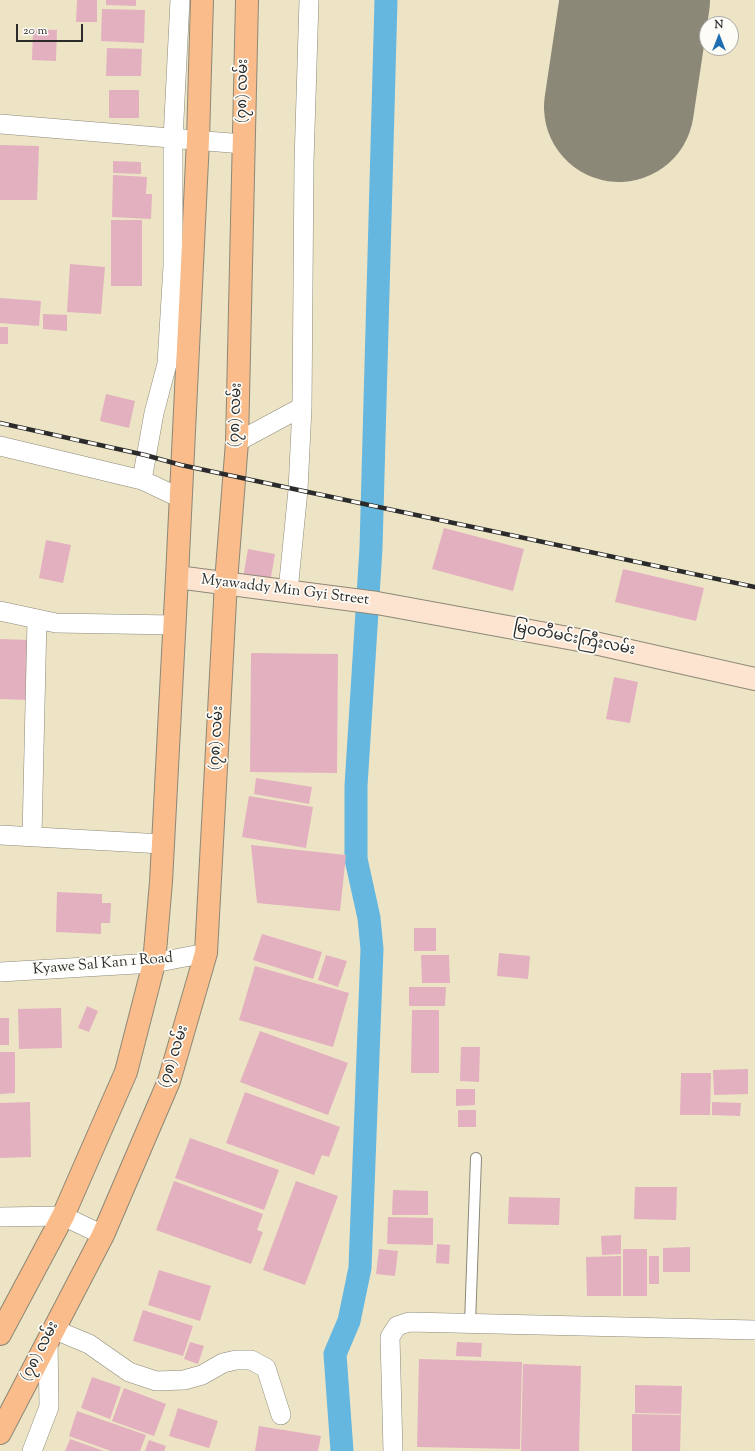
<!DOCTYPE html>
<meta charset="utf-8">
<style>
body{margin:0}
#map{position:relative;width:755px;height:1451px;overflow:hidden;background:#ede4c5;font-family:"Sorts Mill Goudy",serif}
canvas{display:block}
.north{position:absolute;left:699px;top:16px;width:40px;height:40px;box-sizing:border-box;background:#fdfcf7;border:1px solid #a9a8a5;border-radius:50%;rotate:0deg;font-size:11px;font-weight:700;line-height:16px;text-align:center;color:#2b2b2b}
.north::after{content:'';display:block;margin:auto;width:14px;height:18px;background:#1f6fb2;clip-path:polygon(50% 0,100% 100%,50% 72%,0 100%)}
.scale{position:absolute;left:16px;top:24px;width:67px;height:18px;box-sizing:border-box;border:2px solid #2b2b2b;border-top:0;padding-left:5px;font-size:12px;line-height:14px;white-space:nowrap;color:#2b2b2b;-webkit-text-stroke:3px #fdfcf7;paint-order:stroke}
</style>
<div id="map">
<canvas width="755" height="1451"></canvas>
<div class="north">N</div>
<div class="scale">20 m</div>
</div>
<script>
const context = document.querySelector('canvas').getContext('2d');
context.lineJoin = 'round';
const shape = rows => new Path2D(rows.map(r => 'M' + r).join(''));
function stroke(path, color, width, dash) { context.strokeStyle = color; context.lineWidth = width; context.lineCap = dash ? 'butt' : 'round'; context.setLineDash(dash || []); context.stroke(path); }
function paint(path, color) { context.fillStyle = color; context.fill(path, 'evenodd'); }
function write(font, color, halo, rows, align = 'center') {
  context.font = font + ' "Sorts Mill Goudy","Noto Sans Myanmar",serif'; context.lineWidth = 3.5; context.setLineDash([]); context.textBaseline = 'middle'; context.strokeStyle = halo; context.fillStyle = color; for (const [text, x, y, turn = 0] of rows) {
    context.save(); context.translate(x, y); context.rotate((+turn || 0) * Math.PI / 180); context.textAlign = isNaN(turn) ? turn : align; if (halo) context.strokeText(text, 0, 0); context.fillText(text, 0, 0); context.restore();
  }
}
stroke(shape([
 [342,1451,335,1354,349,1321,360,1268,372,949,369,918,356,859,356,786,371,548,386,0]
]), '#65b7e0', 23);
stroke(shape([
 [619,107,635,0]
]), '#8c8878', 150);
paint(shape([
 [77,0,97,0,97,22,76,22],
 [106,0,136,0,136,6,106,5],
 [102,9,145,10,144,43,101,41],
 [33,29,57,30,56,61,32,60],
 [107,48,142,49,141,76,106,76],
 [109,90,139,90,139,118,109,118],
 [0,145,39,146,37,200,0,200],
 [113,161,141,162,141,174,113,173],
 [113,175,147,177,146,194,152,194,151,219,112,217],
 [111,220,142,220,142,286,111,286],
 [70,264,105,267,101,314,67,312],
 [0,298,41,301,39,326,0,323],
 [43,314,67,315,67,331,43,329],
 [0,327,8,327,8,344,0,344],
 [106,394,135,401,129,428,100,421],
 [444,528,524,549,513,591,432,569],
 [46,540,71,545,63,583,39,578],
 [248,549,275,554,270,583,243,578],
 [623,569,704,588,696,621,615,602],
 [0,639,30,640,28,700,0,699],
 [251,653,338,654,337,773,250,772],
 [614,677,638,682,630,723,606,719],
 [256,778,312,787,309,804,254,794],
 [249,796,313,807,306,848,242,837],
 [251,845,346,855,340,911,257,903],
 [57,892,102,894,102,903,111,903,110,923,101,923,101,934,56,932],
 [414,928,436,928,436,951,414,951],
 [262,934,322,952,313,979,253,960],
 [499,953,530,956,528,979,497,976],
 [326,955,347,961,338,987,318,980],
 [421,955,449,955,450,983,422,983],
 [255,966,349,993,333,1047,239,1020],
 [409,987,446,987,445,1006,409,1006],
 [87,1006,98,1011,89,1032,78,1028],
 [61,1008,62,1048,19,1049,18,1009],
 [412,1010,439,1010,439,1073,411,1073],
 [0,1018,9,1018,9,1045,0,1045],
 [260,1031,348,1063,328,1115,240,1082],
 [461,1047,480,1047,479,1082,460,1081],
 [0,1052,15,1052,15,1093,0,1094],
 [748,1069,748,1094,714,1095,713,1070],
 [681,1073,711,1073,710,1115,680,1115],
 [456,1089,475,1089,475,1105,456,1106],
 [245,1092,340,1127,329,1157,322,1155,314,1175,226,1143],
 [30,1102,31,1157,0,1158,0,1103],
 [712,1102,741,1103,740,1116,712,1115],
 [458,1110,476,1110,476,1127,458,1127],
 [190,1138,279,1170,264,1210,175,1178],
 [174,1181,263,1214,257,1230,263,1232,251,1264,156,1230],
 [296,1181,338,1196,305,1285,263,1270],
 [635,1187,677,1187,676,1220,634,1219],
 [393,1190,428,1191,428,1215,392,1215],
 [509,1197,560,1198,559,1225,508,1224],
 [388,1217,433,1218,433,1245,387,1244],
 [621,1235,621,1254,602,1255,601,1236],
 [437,1244,450,1245,449,1264,436,1263],
 [690,1247,690,1272,663,1272,663,1248],
 [379,1249,398,1251,395,1276,376,1274],
 [623,1249,647,1249,647,1296,623,1296],
 [621,1256,621,1296,587,1296,586,1257],
 [649,1256,659,1256,659,1284,649,1284],
 [159,1270,211,1286,200,1321,148,1305],
 [143,1310,193,1326,183,1356,133,1341],
 [190,1342,204,1346,198,1364,184,1359],
 [457,1342,482,1343,481,1357,456,1356],
 [419,1359,522,1362,520,1449,417,1447],
 [523,1364,581,1366,579,1451,521,1451],
 [92,1377,121,1387,110,1419,81,1408],
 [635,1385,682,1386,681,1414,635,1413],
 [124,1388,166,1404,154,1436,112,1421],
 [178,1408,218,1421,209,1448,169,1436],
 [77,1411,146,1435,140,1451,111,1451,69,1436],
 [632,1414,681,1415,680,1451,632,1451],
 [259,1426,321,1436,318,1451,255,1451],
 [70,1439,104,1451,65,1451],
 [149,1440,166,1446,164,1451,145,1451]
]), '#e3b0bf');
const lane = shape([
 [470,1323,476,1158]
]);
const street = shape([
 [0,124,243,144],
 [237,442,302,407],
 [0,446,142,480,180,498],
 [142,480,154,413,167,364,173,266,173,139,180,0],
 [288,591,298,490,302,407,304,162,309,0],
 [0,611,56,623,174,625],
 [0,835,163,844],
 [32,836,37,619],
 [0,972,154,963,206,953],
 [0,1217,63,1216,103,1235],
 [53,1329,89,1344,129,1372,156,1381,184,1380,202,1375,223,1363,236,1360,251,1360,266,1368,281,1415],
 [32,1451,49,1407,48,1339],
 [393,1451,390,1337,397,1326,409,1322,755,1330]
]);
const secondary = shape([
 [177,577,377,603,590,642,755,679]
]);
const primary = shape([
 [0,1334,63,1216,126,1072,154,963,161,882,177,577,198,140,202,0],
 [0,1433,103,1235,169,1081,206,953,226,582,237,442,247,0]
]);
stroke(lane, '#8c8878', 12);
stroke(street, '#8c8878', 20);
stroke(secondary, '#8c8878', 24);
stroke(primary, '#8c8878', 24);
stroke(lane, '#fff', 10);
stroke(street, '#fff', 19);
stroke(secondary, '#fde4d0', 22);
stroke(primary, '#f9bc8a', 22);
const rail = shape([
 [0,423,145,455,181,465,755,587]
]);
stroke(rail, '#2b2b2b', 4.5);
stroke(rail, '#fdfcf7', 3, [9]);
write('15px', '#2b2b2b', '#fdfcf7', [
 ["(၇၈) လမ်း",244,91,-89],
 ["(၇၈) လမ်း",237,415,-88],
 ["Myawaddy Min Gyi Street",285,591,7],
 ["မြဝတီမင်းကြီးလမ်း",574,640,11],
 ["(၇၈) လမ်း",218,738,-87],
 ["Kyawe Sal Kan 1 Road",103,965,-5],
 ["(၇၈) လမ်း",175,1057,-72],
 ["(၇၈) လမ်း",41,1352,-63]
]);
</script>
